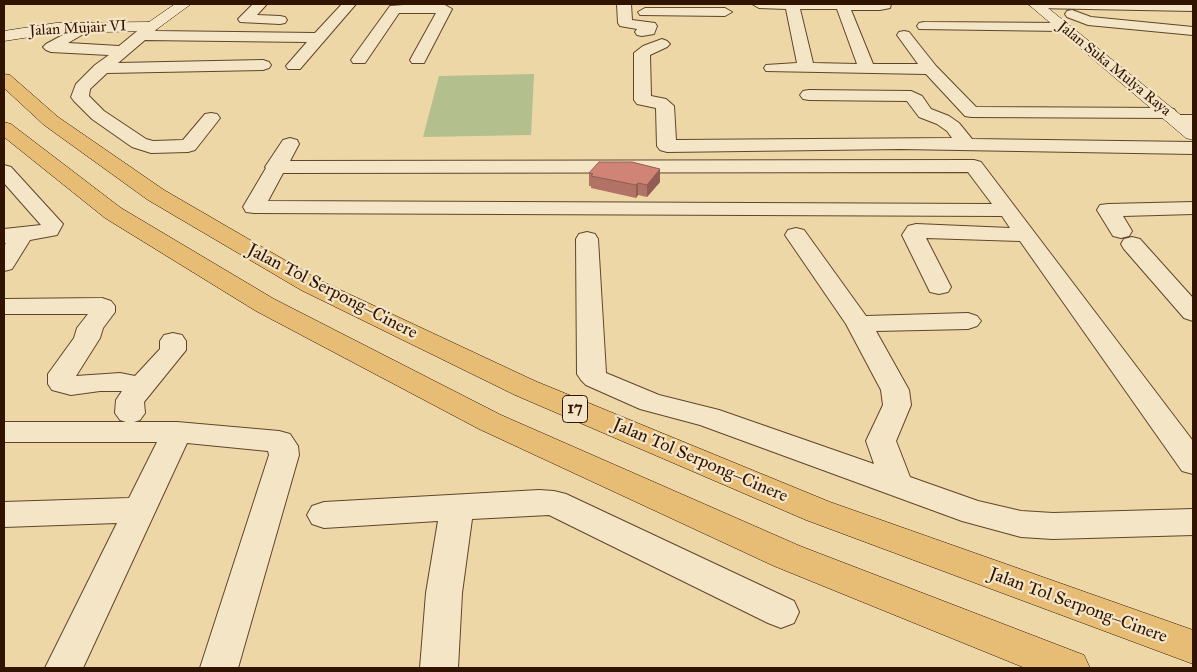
<!DOCTYPE html>
<meta charset="utf-8">
<style>
body{margin:0}
#map{position:relative;width:1197px;height:672px;overflow:hidden;background:#eed7a7;font-family:"IM FELL Great Primer",serif}
canvas{display:block}
.frame{position:absolute;inset:0;border:5px solid #311400;pointer-events:none}
</style>
<div id="map">
<canvas width="1197" height="672"></canvas>
<div class="frame"></div>
</div>
<script>
const context = document.querySelector('canvas').getContext('2d');
context.lineJoin = 'round';
function paint(path, color) { context.fillStyle = color; context.fill(path, 'evenodd'); }
const shape = rows => new Path2D(rows.map(r => 'M' + r).join(''));
function stroke(path, color, width, dash) { context.strokeStyle = color; context.lineWidth = width; context.lineCap = dash ? 'butt' : 'round'; context.setLineDash(dash || []); context.stroke(path); }
function write(font, color, halo, rows, align = 'center') {
  context.font = font + ' "IM FELL Great Primer",serif'; context.lineWidth = 4.5; context.setLineDash([]); context.textBaseline = 'middle'; context.strokeStyle = halo; context.fillStyle = color; for (const [text, x, y, turn = 0] of rows) {
    context.save(); context.translate(x, y); context.rotate((+turn || 0) * Math.PI / 180); context.textAlign = isNaN(turn) ? turn : align; if (halo) context.strokeText(text, 0, 0); context.fillText(text, 0, 0); context.restore();
  }
}
paint(shape([
 [534,74,531,135,423,137,439,76]
]), '#b3bf8c');
const street = shape([
 [253,4,267,4,257,15,280,16,285,17,287,20,285,23,280,24,240,22,238,19,253,4],
 [342,4,356,4,300,69,288,69,286,66,307,42,145,40,118,63,263,60,269,62,271,65,269,68,263,70,107,73,90,89,89,96,104,111,146,139,153,141,183,140,205,114,211,113,217,114,220,118,217,122,195,150,188,152,151,153,132,147,92,119,74,101,71,97,76,84,95,65,109,55,51,52,46,50,43,47,46,44,87,22,92,23,94,26,92,29,68,43,119,46,147,23,152,22,157,23,159,26,155,31,315,33,342,4],
 [417,4,445,5,452,9,424,63,412,63,410,60,436,13,399,13,365,63,353,63,351,60,390,6,417,4],
 [617,4,631,4,632,20,655,23,657,26,654,34,642,36,637,35,635,32,637,29,620,26,618,23,617,4],
 [752,4,891,4,890,8,880,10,851,10,873,64,918,64,897,35,899,32,904,31,909,32,936,66,976,107,1168,108,1174,109,1177,113,1176,115,1193,115,1193,125,1171,124,1168,120,1169,118,971,117,965,116,926,74,766,71,764,68,766,65,797,63,786,9,759,8,752,4],
 [800,9,837,9,857,64,813,63,800,9],
 [1028,4,1193,4,1193,11,1035,8,1028,4],
 [645,8,725,8,732,12,725,16,640,15,638,12,645,8],
 [1072,10,1091,17,1193,27,1193,35,1088,25,1067,17,1065,14,1067,11,1072,10],
 [924,22,1062,23,1067,24,1069,27,1067,30,1062,31,919,29,917,26,919,23,924,22],
 [662,39,667,41,670,44,667,47,650,55,651,96,666,99,674,106,676,140,952,138,947,131,937,124,919,117,907,101,809,100,803,99,800,95,803,91,809,90,911,91,922,96,931,109,949,116,959,123,972,139,1193,142,1193,154,901,149,667,152,660,150,657,146,656,108,637,104,634,100,634,53,643,46,662,39],
 [290,138,297,140,299,144,290,161,974,160,981,162,1193,441,1193,474,1182,471,1020,241,926,238,951,287,948,292,939,294,930,292,902,235,908,226,916,224,1010,228,1002,216,254,213,246,212,243,207,266,168,265,167,283,140,290,138],
 [968,172,992,204,268,201,283,173,968,172],
 [4,165,11,167,63,224,57,235,30,240,12,269,4,271,4,246,6,243,4,243,4,229,41,225,4,183,4,165],
 [1193,202,1193,214,1123,216,1132,231,1129,236,1121,238,1113,236,1097,210,1100,205,1108,204,1193,202],
 [796,228,804,230,866,316,968,313,977,316,981,321,977,326,968,329,876,331,909,390,911,405,896,441,910,477,978,501,1021,511,1053,513,1193,509,1193,535,1053,539,1021,537,962,521,700,425,640,409,586,385,581,380,577,374,576,239,579,234,587,232,595,234,598,239,606,373,659,395,719,410,874,464,866,441,883,405,881,390,846,324,785,235,788,230,796,228],
 [1132,237,1140,239,1193,298,1193,321,1184,318,1124,249,1121,244,1124,239,1132,237],
 [102,298,111,301,115,306,115,312,103,328,100,338,76,376,120,373,135,376,160,349,160,341,164,335,173,333,182,335,186,341,186,350,144,402,145,413,140,420,134,422,177,422,279,431,290,434,298,446,299,455,238,668,200,668,269,455,268,451,187,443,83,668,45,668,117,523,4,527,4,502,129,498,157,442,4,442,4,422,126,422,120,420,115,413,116,400,122,391,100,391,71,395,52,390,48,384,48,374,74,338,77,328,88,314,4,314,4,299,102,298],
 [539,490,554,491,566,494,794,601,799,612,794,623,781,628,768,623,549,515,472,519,462,593,458,668,420,668,426,593,438,521,324,528,312,524,307,515,312,506,324,502,539,490]
]);
const secondary = shape([
 [175,4,191,4,157,29,152,31,56,33,4,41,4,31,56,23,149,22,175,4],
 [1028,4,1043,4,1193,125,1193,140,1186,138,1028,4]
]);
const highway = shape([
 [4,74,10,75,58,117,164,190,319,280,535,381,830,502,1193,630,1193,664,806,520,515,395,301,290,148,200,44,125,4,88,4,74],
 [4,122,11,124,121,208,274,299,501,415,800,546,1084,655,1090,668,1025,668,774,566,479,429,256,311,105,218,4,137,4,122]
]);
stroke(street, '#60452a', 2);
stroke(secondary, '#311400', 1);
stroke(highway, '#311400', 1);
paint(street, '#f4e5c6');
paint(secondary, '#f4e5c6');
paint(highway, '#e7bc74');
paint(shape([
 [660,169,660,182,647,197,638,195,636,198,591,188,591,186,589,186,589,173]
]), '#b27265');
paint(shape([
 [660,169,660,182,647,197,647,185],
 [638,183,638,195,636,198,636,185]
]), '#915c52');
const building = shape([
 [599,162,632,162,660,169,647,185,638,183,636,185,591,176,593,174,589,173,599,162]
]);
paint(building, '#cf8475');
stroke(building, '#915c52', 1);
write('15px', '#311400', '#f4e5c6', [
 ["Jalan Mujair VI",78,29,-3],
 ["Jalan Suka Mulya Raya",1114,69,39]
]);
for (const [x, y, w] of [
 [575,409,25]
]) { const box = new Path2D(); box.roundRect(x - w / 2, y - 13.5, w, 27, 4); context.fillStyle = '#f4e5c6'; context.fill(box); stroke(box, '#311400', 1); }
write('bold 16px', '#311400', null, [
 ["17",575,409]
]);
write('18px', '#311400', '#f4e5c6', [
 ["Jalan Tol Serpong–Cinere",332,292,27],
 ["Jalan Tol Serpong–Cinere",700,461,23],
 ["Jalan Tol Serpong–Cinere",1078,606,20]
]);
</script>
